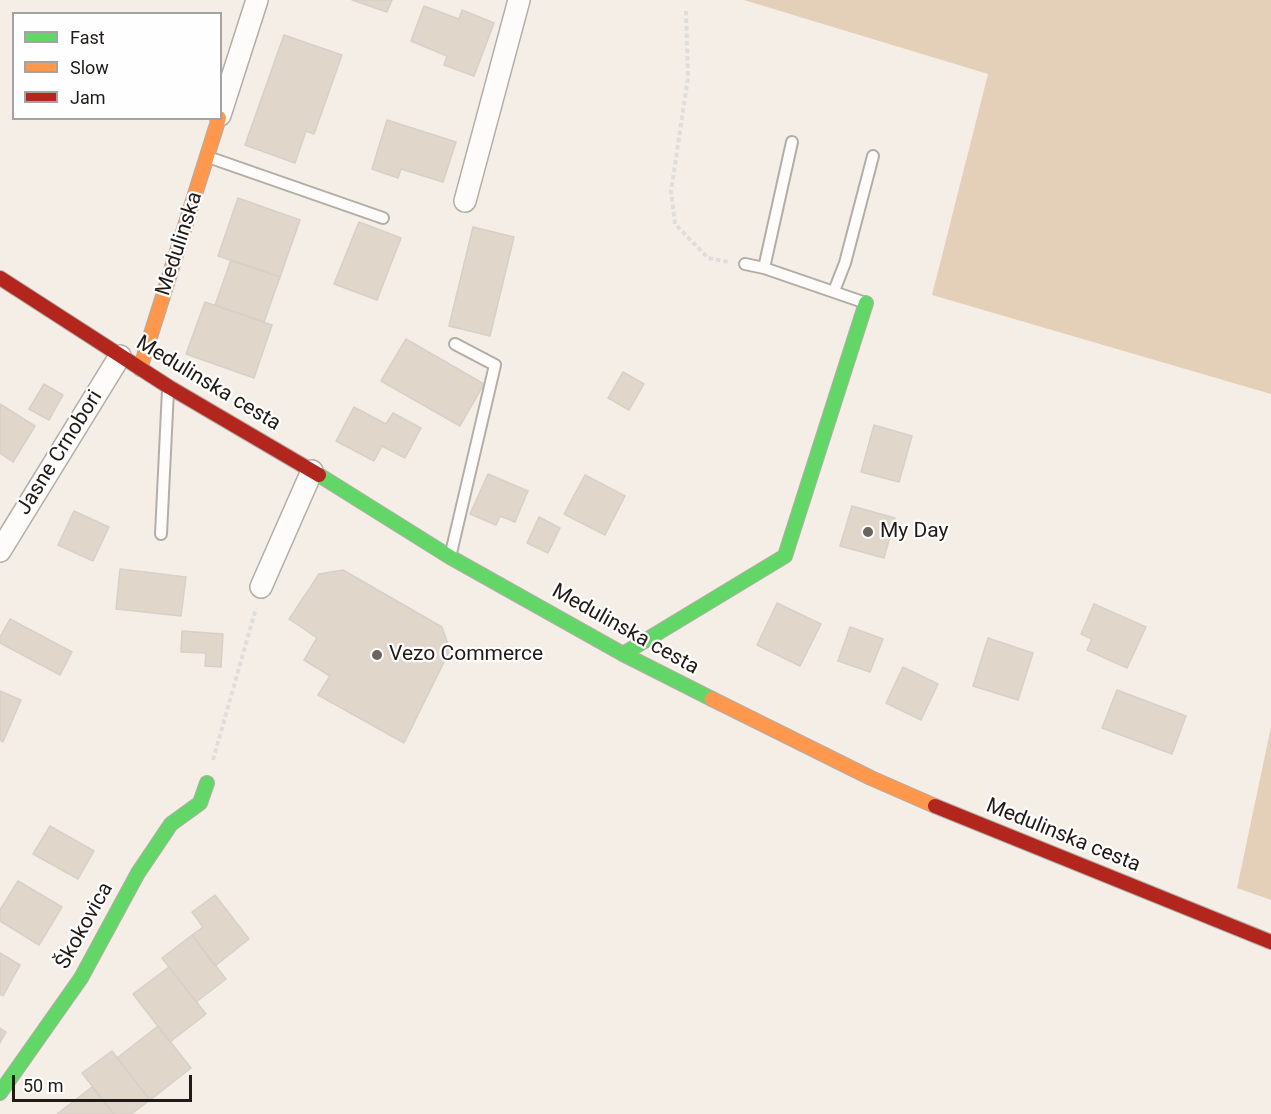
<!DOCTYPE html>
<meta charset="utf-8">
<style>
body{margin:0}
#map{position:relative;width:1271px;height:1114px;overflow:hidden;background:#f5eee6;font-family:Roboto,sans-serif}
canvas{display:block}
.legend{position:absolute;left:12px;top:12px;width:210px;height:108px;box-sizing:border-box;background:#fefefe;border:2px solid #a5a3a1;margin:0;padding:8px 10px;list-style:none;font-size:18px;color:#201b16}
.legend li{display:flex;align-items:center;gap:12px;height:30px}
.legend b{width:30px;border:2px solid #a5a3a1}
.scale{position:absolute;left:12px;top:1075px;width:180px;height:27px;box-sizing:border-box;border:3px solid #201b16;border-top:0;padding-left:8px;font-size:18px;line-height:21px;white-space:nowrap;color:#201b16;-webkit-text-stroke:4px #fefefe;paint-order:stroke}
</style>
<div id="map">
<canvas width="1271" height="1114"></canvas>
<ul class="legend">
<li><b style="height:8px;background:#63d668"></b>Fast</li>
<li><b style="height:8px;background:#ff974d"></b>Slow</li>
<li><b style="height:8px;background:#b3261e"></b>Jam</li>
</ul>
<div class="scale">50 m</div>
</div>
<script>
const context = document.querySelector('canvas').getContext('2d');
context.lineJoin = 'round';
function paint(path, color) { context.fillStyle = color; context.fill(path, 'evenodd'); }
const shape = rows => new Path2D(rows.map(r => 'M' + r).join(''));
function stroke(path, color, width, dash) { context.strokeStyle = color; context.lineWidth = width; context.lineCap = dash ? 'butt' : 'round'; context.setLineDash(dash || []); context.stroke(path); }
function write(font, color, halo, rows, align = 'center') {
  context.font = font + ' Roboto,sans-serif'; context.lineWidth = 4.5; context.setLineDash([]); context.textBaseline = 'middle'; context.strokeStyle = halo; context.fillStyle = color; for (const [text, x, y, turn = 0] of rows) {
    context.save(); context.translate(x, y); context.rotate((+turn || 0) * Math.PI / 180); context.textAlign = isNaN(turn) ? turn : align; if (halo) context.strokeText(text, 0, 0); context.fillText(text, 0, 0); context.restore();
  }
}
paint(shape([
 [744,0,1271,0,1271,394,932,295,988,74],
 [1271,727,1271,900,1237,888]
]), '#e4d0b8');
const building = shape([
 [352,0,392,0,387,12,352,0],
 [424,6,459,19,462,10,494,23,474,76,444,65,447,56,411,41,424,6],
 [284,35,342,55,314,134,306,131,295,163,245,145,284,35],
 [387,120,456,142,443,182,401,169,398,178,372,169,387,120],
 [238,198,300,220,280,277,218,256,238,198],
 [359,222,401,238,377,300,334,284,359,222],
 [473,227,514,237,490,336,449,326,473,227],
 [231,260,280,277,264,322,215,305,231,260],
 [205,302,272,325,254,378,186,354,205,302],
 [406,339,484,384,460,426,381,381,406,339],
 [623,372,644,384,629,410,608,398,623,372],
 [44,384,63,395,49,420,29,409,44,384],
 [0,404,35,426,13,462,0,453,0,404],
 [354,407,386,424,393,413,421,428,405,458,382,446,374,461,336,441,354,407],
 [874,425,912,436,899,482,861,472,874,425],
 [488,474,528,491,515,522,500,516,496,525,470,514,488,474],
 [585,475,625,496,605,535,564,514,585,475],
 [852,506,895,518,884,558,840,546,852,506],
 [74,511,109,527,93,561,58,545,74,511],
 [539,517,560,528,548,553,527,543,539,517],
 [120,569,186,577,181,616,116,609,120,569],
 [343,570,442,627,450,650,404,743,318,695,330,676,304,660,317,638,289,619,319,574,343,570],
 [777,603,821,624,800,666,757,645,777,603],
 [1094,604,1146,627,1127,668,1087,650,1092,639,1081,634,1094,604],
 [10,619,72,652,60,675,0,643,0,637,10,619],
 [850,627,883,639,870,672,838,661,850,627],
 [182,631,223,634,221,667,205,666,206,653,181,652,182,631],
 [988,638,1033,653,1018,700,973,686,988,638],
 [903,667,938,684,921,720,886,703,903,667],
 [1117,690,1186,716,1172,754,1102,728,1117,690],
 [0,691,21,700,3,742,0,740,0,691],
 [50,826,94,851,78,879,33,854,50,826],
 [18,881,62,907,39,945,0,921,0,910,18,881],
 [215,895,249,939,215,966,192,935,203,927,192,912,215,895],
 [192,935,226,979,196,1002,162,958,192,935],
 [0,953,20,965,3,996,0,994,0,953],
 [169,967,206,1014,170,1042,133,994,169,967],
 [158,1026,191,1068,150,1100,117,1058,158,1026],
 [0,1028,6,1032,0,1043,0,1028],
 [112,1051,150,1100,131,1114,114,1114,82,1073,112,1051],
 [92,1087,114,1114,57,1114,92,1087]
]);
paint(building, '#e1d6ca');
stroke(building, '#d6d0c9', 1.5);
const lane = shape([
 [208,157,383,218],
 [745,264,764,268,863,302],
 [764,268,792,142],
 [834,291,845,263,873,156],
 [161,534,168,390],
 [451,553,495,365,455,344]
]);
const street = shape([
 [220,115,257,0],
 [465,201,519,0],
 [0,551,120,356],
 [261,587,312,471]
]);
const fast = shape([
 [319,475,450,557,623,654,712,699],
 [623,654,785,556,866,303],
 [0,1093,81,978,138,873,171,824,200,803,207,783]
]);
const slow = shape([
 [140,369,219,118],
 [712,699,871,778,935,806]
]);
const jam = shape([
 [0,278,169,387,319,475],
 [935,806,1271,942]
]);
stroke(lane, '#b2ada7', 14);
stroke(street, '#b2ada7', 24);
stroke(fast, '#b2ada7', 16);
stroke(slow, '#b2ada7', 16);
stroke(jam, '#b2ada7', 16);
stroke(shape([
 [686,11,688,78,671,191,675,224,708,258,729,262],
 [213,760,256,608]
]), '#dfdddb', 4, [4.5, 3]);
stroke(lane, '#fefcfb', 10);
stroke(street, '#fefcfb', 21);
stroke(fast, '#63d668', 14);
stroke(slow, '#ff974d', 14);
stroke(jam, '#b3261e', 14);
for (const [x, y, r, color] of [
 [868,532,6,"#6b655f"],
 [377,655,6,"#6b655f"]
]) { const dot = new Path2D(); dot.arc(x, y, r, 0, 2 * Math.PI); context.fillStyle = color; context.fill(dot); stroke(dot, '#fefefe', 2); }
write('21px', '#201b16', '#fefefe', [
 ["Medulinska",180,244,-72],
 ["Medulinska cesta",208,384,31],
 ["Jasne Crnobori",60,453,-58],
 ["Medulinska cesta",625,630,29],
 ["Medulinska cesta",1063,836,22],
 ["Škokovica",85,926,-61]
]);
write('21px', '#201b16', '#fefefe', [
 ["My Day",880,532],
 ["Vezo Commerce",389,655]
], 'left');
</script>
